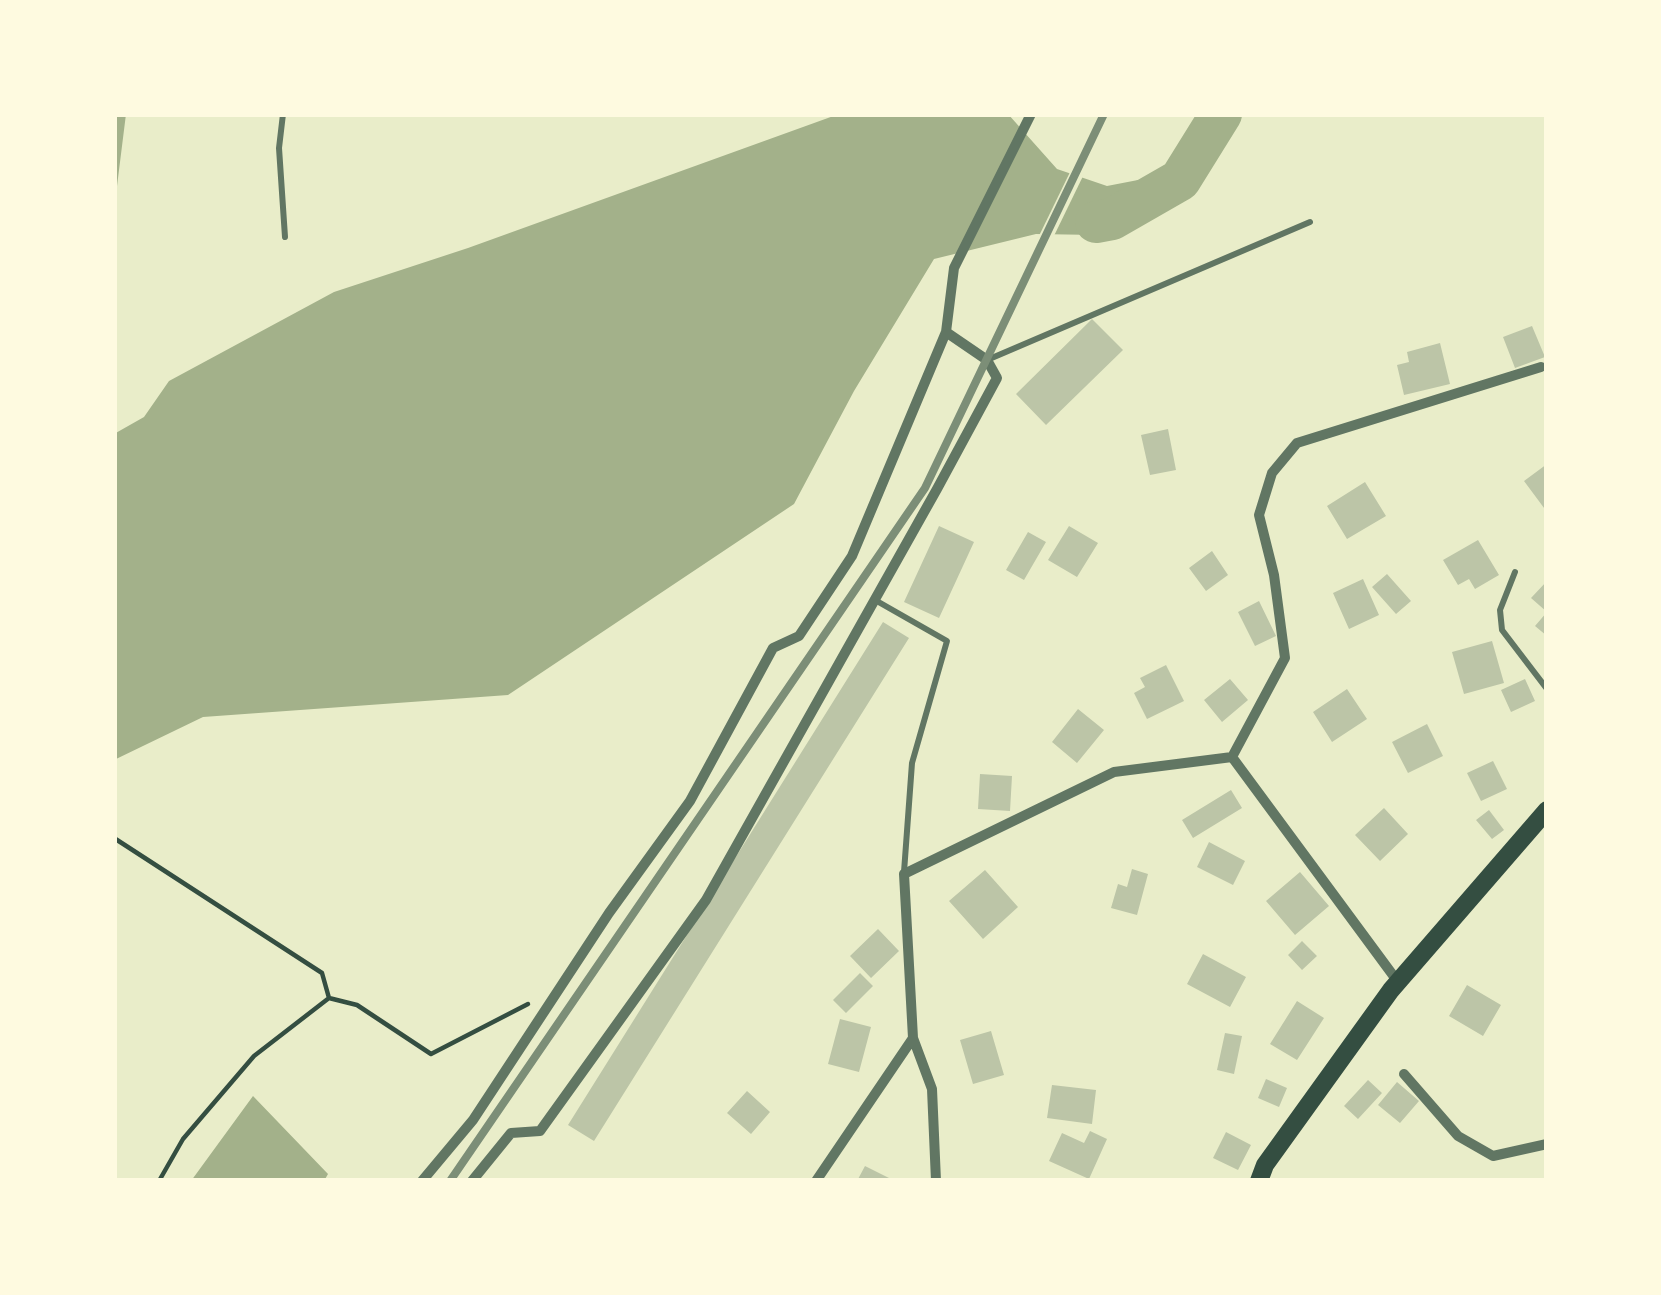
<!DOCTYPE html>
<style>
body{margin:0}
#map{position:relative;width:1661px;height:1295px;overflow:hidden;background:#e9edc9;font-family:Barlow,sans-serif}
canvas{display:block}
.frame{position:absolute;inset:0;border:117px solid #fefae0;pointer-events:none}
</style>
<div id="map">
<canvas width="1661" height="1295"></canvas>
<div class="frame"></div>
</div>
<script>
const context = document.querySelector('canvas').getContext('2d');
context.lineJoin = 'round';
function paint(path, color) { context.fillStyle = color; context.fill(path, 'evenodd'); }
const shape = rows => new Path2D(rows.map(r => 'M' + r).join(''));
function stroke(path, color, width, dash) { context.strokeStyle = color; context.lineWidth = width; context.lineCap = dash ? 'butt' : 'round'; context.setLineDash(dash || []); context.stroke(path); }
paint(shape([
 [114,114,126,114,114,210],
 [839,114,1008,114,1057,169,1107,186,1138,180,1151,218,1097,235,1036,234,934,259,854,391,794,504,508,695,203,717,114,760,114,434,144,417,169,381,334,292,468,248],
 [253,1096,328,1174,324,1181,191,1181]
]), '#a3b18a');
paint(shape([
 [1072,168,1085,172,1052,240,1037,240]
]), '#e9edc9');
stroke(shape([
 [1096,222,1112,219,1180,180,1221,114]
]), '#a3b18a', 42);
paint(shape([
 [1092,319,1123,350,1046,425,1016,394],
 [1532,326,1545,357,1515,368,1503,337],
 [1440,343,1450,384,1404,395,1397,365,1409,362,1407,352],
 [1168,429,1176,470,1150,475,1141,435],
 [1547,464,1547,512,1524,481],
 [1365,482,1386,516,1347,539,1327,506],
 [939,526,974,542,939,618,904,602],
 [1069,526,1098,543,1077,577,1048,560],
 [1028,532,1046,542,1024,580,1006,570],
 [1478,540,1499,575,1475,589,1469,579,1458,585,1443,560],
 [1212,551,1228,575,1206,591,1189,568],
 [1387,574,1411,601,1396,614,1372,587],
 [1363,579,1379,615,1349,629,1333,593],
 [1547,581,1547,636,1535,626,1547,612,1531,598],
 [1259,601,1276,636,1255,646,1238,612],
 [883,622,909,638,594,1141,568,1125],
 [1492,641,1504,683,1464,694,1452,652],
 [1166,665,1184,701,1147,719,1134,693,1145,687,1140,678],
 [1230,679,1248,700,1222,722,1204,700],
 [1525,679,1535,701,1511,712,1501,690],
 [1347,689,1367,719,1332,742,1313,712],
 [1078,709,1104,730,1077,763,1052,742],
 [1427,724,1443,756,1408,773,1392,742],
 [1493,761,1507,789,1481,801,1467,773],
 [980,774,1012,776,1010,811,978,809],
 [1231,790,1242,808,1193,838,1182,820],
 [1384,808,1408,834,1380,861,1355,835],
 [1489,810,1504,830,1492,839,1476,820],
 [1209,842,1245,861,1233,885,1197,867],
 [1132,869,1148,874,1137,915,1111,908,1118,884,1127,887],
 [985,870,1018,907,983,939,949,901],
 [1300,872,1329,906,1295,935,1266,901],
 [878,929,899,951,871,978,850,956],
 [1302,941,1317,956,1302,970,1288,955],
 [1203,954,1246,977,1230,1007,1187,984],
 [860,973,873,986,846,1013,833,1000],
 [1467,985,1501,1005,1483,1036,1449,1016],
 [1297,1001,1324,1018,1297,1060,1270,1044],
 [840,1019,871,1027,859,1072,828,1064],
 [991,1031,1004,1075,973,1084,960,1040],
 [1225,1033,1242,1036,1234,1074,1217,1070],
 [1266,1079,1287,1088,1279,1107,1258,1098],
 [1368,1080,1382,1093,1358,1119,1344,1106],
 [1397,1082,1419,1101,1400,1123,1378,1105],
 [1052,1085,1096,1090,1092,1124,1047,1118],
 [747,1091,770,1112,751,1134,727,1113],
 [1090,1131,1107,1139,1089,1179,1049,1161,1062,1133,1084,1143],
 [1226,1132,1251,1145,1238,1170,1213,1158],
 [865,1166,895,1181,857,1181]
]), '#bcc5a7');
stroke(shape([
 [114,838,322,973,329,998,357,1005,431,1054,528,1004],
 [159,1181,183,1139,254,1056,329,998]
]), '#344e41', 4.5);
stroke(shape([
 [283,114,279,148,285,237],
 [987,360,1310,222],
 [1515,572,1500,610,1502,630,1547,689],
 [875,600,947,641,912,763,904,872]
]), '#617663', 6);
stroke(shape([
 [1398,982,1232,757,1285,658,1274,575,1259,515,1272,473,1297,443,1541,367],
 [913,1038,932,1089,936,1181],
 [1404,1074,1458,1136,1493,1156,1547,1144],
 [422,1181,473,1120,609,913,690,801,773,648,799,636,852,556,946,332,954,268,1031,114],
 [472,1181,511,1133,540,1131,706,900,937,489,997,378,987,360,946,332],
 [816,1181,913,1038,904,874,1114,772,1232,757]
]), '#617663', 10);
stroke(shape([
 [1259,1181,1265,1165,1391,990,1547,810]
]), '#344e41', 18);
stroke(shape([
 [450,1181,925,488,1104,114]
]), '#7c8e77', 8);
</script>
